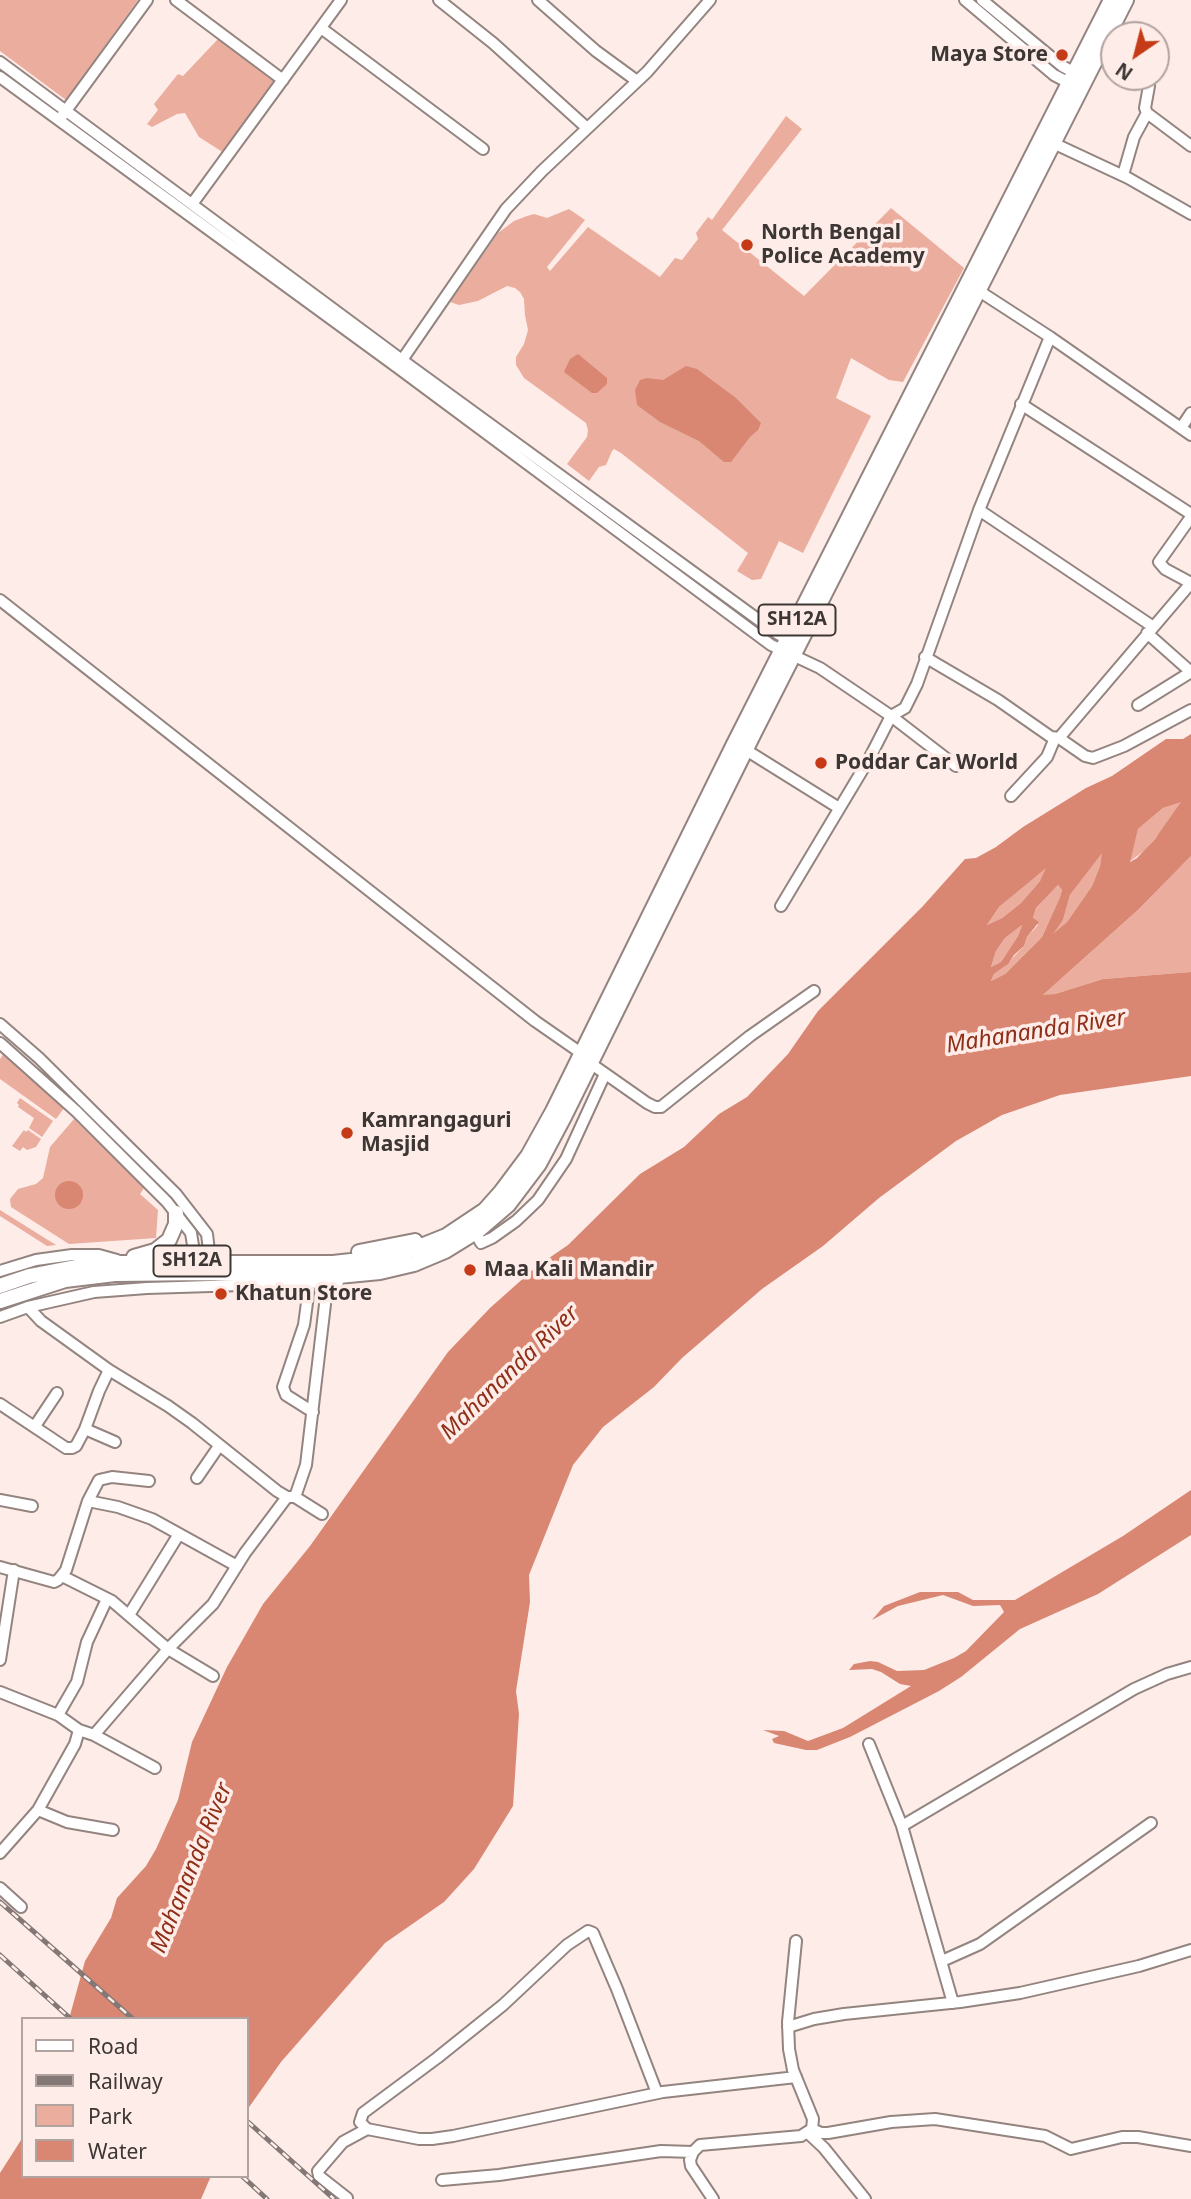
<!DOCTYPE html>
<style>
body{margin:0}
#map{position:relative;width:1191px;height:2199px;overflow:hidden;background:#feece8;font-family:"Noto Sans",sans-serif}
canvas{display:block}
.legend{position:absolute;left:21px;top:2017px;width:228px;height:161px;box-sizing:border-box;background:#feece8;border:2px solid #b0a3a0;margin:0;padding:9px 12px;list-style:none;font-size:21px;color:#3c3634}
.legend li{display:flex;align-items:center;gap:14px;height:35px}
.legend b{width:35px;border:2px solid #b0a3a0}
.north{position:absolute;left:1100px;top:21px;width:70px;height:70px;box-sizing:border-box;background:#feece8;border:2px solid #b0a3a0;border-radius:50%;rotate:215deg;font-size:19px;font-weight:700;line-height:28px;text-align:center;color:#3c3634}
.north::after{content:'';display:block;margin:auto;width:24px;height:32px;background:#c53b18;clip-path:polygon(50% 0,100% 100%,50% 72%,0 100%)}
</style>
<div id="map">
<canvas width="1191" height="2199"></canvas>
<ul class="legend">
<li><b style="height:9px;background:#fff"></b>Road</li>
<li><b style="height:9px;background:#837876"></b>Railway</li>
<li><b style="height:19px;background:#eaad9e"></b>Park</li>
<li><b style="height:19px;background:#d98772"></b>Water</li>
</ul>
<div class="north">N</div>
</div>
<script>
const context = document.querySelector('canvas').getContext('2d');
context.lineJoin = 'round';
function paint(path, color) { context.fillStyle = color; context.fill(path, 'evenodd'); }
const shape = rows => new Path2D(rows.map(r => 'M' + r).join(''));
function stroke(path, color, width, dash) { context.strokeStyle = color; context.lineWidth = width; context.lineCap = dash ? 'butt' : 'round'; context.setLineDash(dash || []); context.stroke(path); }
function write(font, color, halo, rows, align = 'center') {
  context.font = font + ' "Noto Sans",sans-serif'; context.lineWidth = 7; context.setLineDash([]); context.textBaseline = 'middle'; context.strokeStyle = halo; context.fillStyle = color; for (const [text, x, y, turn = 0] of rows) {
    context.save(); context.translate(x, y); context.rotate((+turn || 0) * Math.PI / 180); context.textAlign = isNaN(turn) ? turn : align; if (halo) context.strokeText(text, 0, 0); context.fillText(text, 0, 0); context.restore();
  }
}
paint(shape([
 [0,0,138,0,66,100,0,51],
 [219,38,276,81,224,153,199,137,185,113,177,114,152,127,147,124,158,110,154,104,178,74,183,76],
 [786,116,802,129,722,230,804,296,891,208,964,268,903,382,889,380,851,358,836,398,871,416,803,553,779,541,761,579,752,580,737,571,748,553,621,453,614,449,612,451,606,465,599,467,589,481,567,464,587,437,588,430,586,423,524,378,516,365,516,357,524,344,528,330,525,315,524,299,520,292,515,288,507,286,478,301,459,305,450,302,498,233,514,221,527,216,534,214,547,218,569,209,585,220,547,267,550,271,588,227,660,277,675,258,682,260,698,239,696,233,708,217,712,220],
 [1182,801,1167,825,1144,851,1129,862,1138,829,1163,808],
 [1103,851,1100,866,1092,886,1067,922,1053,935,1053,932,1063,920,1070,895],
 [1191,856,1191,972,1103,979,1055,994,1042,996,1139,909],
 [1046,867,1046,872,1040,881,1021,903,1002,918,987,925,999,907],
 [1058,885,1062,890,1060,897,1042,937,1005,974,991,981,994,974,1005,966,1024,946,1027,937,1038,925,1033,918,1036,908],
 [1022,925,1018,936,1001,962,991,967,996,951,1005,938],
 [4,1053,64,1108,56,1119,0,1079,0,1059],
 [20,1098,53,1121,42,1137,29,1128,34,1118,18,1107,19,1105,17,1103],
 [74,1119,144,1188,140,1194,158,1210,156,1238,69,1244,11,1207,10,1199,18,1189,36,1184,43,1178,50,1147],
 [24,1130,26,1132,28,1130,41,1139,36,1147,27,1150,23,1147,20,1151,12,1146],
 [0,1210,56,1245,47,1246,0,1216]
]), '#eaad9e');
paint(shape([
 [578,354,607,378,607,384,597,393,592,393,564,372,570,359],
 [686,366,697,369,736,398,761,423,758,430,750,437,731,462,724,462,699,441,660,422,637,405,635,390,640,380,647,378,663,380],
 [1191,734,1191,856,1139,909,1043,995,1055,994,1103,979,1191,972,1191,1076,1060,1095,1002,1115,956,1141,879,1198,823,1246,762,1289,682,1358,654,1387,603,1427,573,1465,529,1575,530,1602,516,1691,519,1714,513,1806,474,1869,444,1902,385,1943,281,2062,247,2110,247,2019,69,2019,85,1961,111,1918,117,1898,146,1866,156,1849,178,1800,192,1742,227,1667,263,1604,310,1546,448,1352,490,1308,536,1267,568,1245,640,1174,684,1147,719,1114,747,1097,788,1054,818,1011,923,906,965,859,976,858,996,847,1023,827,1086,788,1112,776,1166,739,1183,739],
 [1181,802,1155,839,1137,858,1130,862,1138,829,1163,808],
 [1102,853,1100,866,1092,886,1067,922,1053,934,1063,920,1070,895],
 [1046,868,1040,881,1021,903,1002,918,987,925,999,907],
 [1058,885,1062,890,1060,897,1042,937,1005,974,991,981,994,974,1008,964,1014,955,1024,946,1027,937,1039,922,1033,918,1036,908],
 [1022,925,1018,936,1001,962,991,967,996,951,1005,938],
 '55 1195a14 14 0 1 1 28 0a14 14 0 1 1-28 0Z',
 [1191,1490,1191,1535,1098,1594,1020,1629,961,1677,939,1691,850,1737,817,1750,806,1750,774,1743,772,1739,779,1736,763,1730,784,1731,808,1741,843,1728,911,1686,900,1684,881,1672,872,1669,849,1670,854,1664,870,1661,878,1662,897,1671,924,1670,954,1658,966,1651,1004,1612,1000,1605,973,1606,943,1595,898,1606,872,1620,884,1606,920,1592,958,1592,973,1600,1015,1600,1123,1536],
 [23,2137,23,2176,211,2176,201,2199,0,2199,0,2173]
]), '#d98772');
const minor = shape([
 [176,0,283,80],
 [439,0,493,43,587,128],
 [538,0,596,51,637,81],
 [965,0,1054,75,1075,86],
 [982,0,1062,66,1079,75],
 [321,28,483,149],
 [0,62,402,360,778,634,792,641],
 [0,77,397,367,771,645,820,668,891,716,905,708,917,684,979,510,1050,337],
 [1149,86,1145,108,1147,113,1191,146],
 [62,116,147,0],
 [1053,143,1128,178,1191,214],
 [1123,175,1134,137,1147,113],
 [192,204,341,0],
 [979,291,1050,337,1191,435],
 [402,360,506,209,542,171,647,72,710,0],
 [1021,404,1191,514],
 [1181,428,1191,413],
 [979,510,1152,626],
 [1191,517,1159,562,1165,569,1191,583],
 [0,600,535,1021,581,1053],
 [1147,633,1191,672],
 [925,657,998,700,1051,737,1059,738,1085,756,1093,758,1124,746,1191,710],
 [1138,705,1191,672],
 [1059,738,1191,583],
 [746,750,839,808],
 [1011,796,1047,757,1055,738],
 [781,906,869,759,891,716,956,766],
 [0,1024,39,1058,176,1194,207,1234,211,1268],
 [0,1043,76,1111,167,1202,191,1233,197,1270],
 [590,1063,647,1103,655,1107,661,1107,750,1036,814,991],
 [475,1232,481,1243,492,1238,516,1221,538,1200,566,1159,605,1074],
 [0,1271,36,1260,72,1255,99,1255,117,1260],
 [310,1280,304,1325,283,1387,286,1395,313,1412],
 [28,1307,41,1321,109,1370,168,1406,192,1423,277,1491,287,1497,295,1497,322,1514],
 [0,1317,28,1307,94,1292,147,1288,338,1282],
 [0,1404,66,1448,72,1448,76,1446,85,1429,99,1391,109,1370],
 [35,1426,57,1393],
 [85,1429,115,1442],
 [197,1478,219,1446],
 [295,1497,306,1465,328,1279],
 [0,1500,32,1506],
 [88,1501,118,1507,152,1519,237,1566],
 [0,1567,54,1582,58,1580,66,1570,88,1501,99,1480,112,1477,149,1481],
 [62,1576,112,1601,168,1649,213,1676],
 [129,1615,179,1534],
 [0,1660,14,1570],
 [0,1692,58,1715,79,1730,94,1735,155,1768],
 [58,1715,77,1682,87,1642,107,1599],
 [94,1735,168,1649,213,1604,245,1553,287,1497],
 [869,1744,902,1826],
 [38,1810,67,1822,113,1830],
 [0,1853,38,1810,75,1744,79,1730],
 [0,1888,21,1907],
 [942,1961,980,1944,1151,1823],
 [953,2003,902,1826,1134,1689,1167,1674,1191,1667],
 [788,2027,814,2019,844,2014,960,2002,1020,1993,1139,1966,1191,1950],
 [657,2093,617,1989,593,1933,588,1931,567,1945,503,2005,437,2058,363,2113,360,2122,367,2129,419,2139,432,2139,453,2136,663,2092,796,2077],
 [812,2129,821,2133,828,2133,891,2122,935,2119,1045,2136,1071,2149,1122,2137,1138,2137,1191,2146],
 [808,2133,824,2148,865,2199],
 [442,2180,499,2175,661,2151,693,2152],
 [347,2198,319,2176,318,2171,343,2142,367,2129],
 [713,2199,691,2166,690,2160,693,2152,700,2145,801,2136,812,2129,813,2119,793,2070,789,2049,788,2022,796,1941]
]);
const major = shape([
 [359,1252,415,1241],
 [134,1257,155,1251,169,1240,176,1224,176,1213],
 [0,1286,29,1276,96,1263,333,1263,396,1256,446,1236,485,1210,501,1192,528,1156,553,1111,734,744,1111,0],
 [0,1301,65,1280,115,1274,207,1273,328,1277,380,1272,414,1264,445,1251,479,1230,508,1205,539,1164,564,1117,754,733,1126,0]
]);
stroke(minor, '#938480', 14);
stroke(major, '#938480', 18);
stroke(minor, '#fff', 10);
stroke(major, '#fff', 14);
const rail = shape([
 [0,1902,133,2019],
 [0,1955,71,2019],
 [247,2121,334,2199],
 [242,2176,267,2199]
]);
stroke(rail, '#837876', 5);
stroke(rail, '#feece8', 2.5, [8]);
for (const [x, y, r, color] of [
 [1062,55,7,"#c53b18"],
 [747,245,7,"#c53b18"],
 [821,763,7,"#c53b18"],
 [347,1133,7,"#c53b18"],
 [470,1270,7,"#c53b18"],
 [221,1294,7,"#c53b18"]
]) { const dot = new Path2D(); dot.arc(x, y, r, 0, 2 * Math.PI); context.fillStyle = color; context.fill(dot); stroke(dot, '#feece8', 2.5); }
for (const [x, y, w] of [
 [797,620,77],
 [192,1261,77]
]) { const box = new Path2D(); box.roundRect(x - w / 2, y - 15.5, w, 31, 5); context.fillStyle = '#feece8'; context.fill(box); stroke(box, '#3c3634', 2); }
write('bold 19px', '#3c3634', null, [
 ["SH12A",797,620],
 ["SH12A",192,1261]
]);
write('bold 21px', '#3c3634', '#feece8', [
 ["Maya Store",1048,55,"right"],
 ["North Bengal",761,233],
 ["Police Academy",761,257],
 ["Poddar Car World",835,763],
 ["Kamrangaguri",361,1121],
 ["Masjid",361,1145],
 ["Maa Kali Mandir",484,1270],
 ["Khatun Store",235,1294]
], 'left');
write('italic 23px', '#8f2f17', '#feece8', [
 ["Mahananda River",1036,1032,-9],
 ["Mahananda River",510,1373,-44],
 ["Mahananda River",192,1868,-68]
]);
</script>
